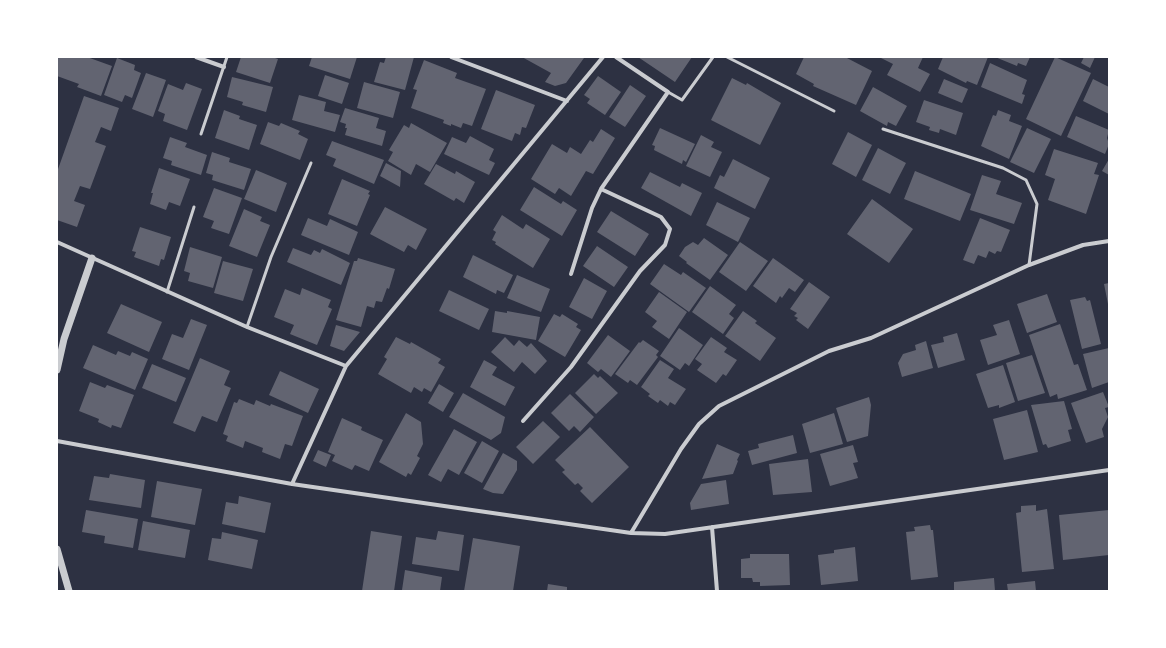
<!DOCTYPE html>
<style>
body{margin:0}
#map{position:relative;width:1166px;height:648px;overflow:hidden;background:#2d3142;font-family:"Alegreya Sans",sans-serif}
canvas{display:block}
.frame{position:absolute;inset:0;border:58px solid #fff;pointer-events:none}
</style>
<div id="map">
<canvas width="1166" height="648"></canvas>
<div class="frame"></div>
</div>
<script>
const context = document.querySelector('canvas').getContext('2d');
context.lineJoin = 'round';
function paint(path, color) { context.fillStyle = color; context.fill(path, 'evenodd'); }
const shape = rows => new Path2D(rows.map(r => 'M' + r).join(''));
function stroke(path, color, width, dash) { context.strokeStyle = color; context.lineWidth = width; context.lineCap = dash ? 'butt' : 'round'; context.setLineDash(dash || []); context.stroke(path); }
paint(shape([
 [57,57,87,57,112,66,101,96,77,87,79,84,57,76],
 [241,57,272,57,278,59,270,83,236,72],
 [312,57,357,57,350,79,309,66],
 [386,57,414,57,405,90,374,82,380,62,384,63],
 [522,57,582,57,584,58,566,83,555,86,545,82,551,73],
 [638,57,692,57,675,82],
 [804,57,845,57,872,71,856,105,813,86,814,84,796,74],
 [879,57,923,57,918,68,930,74,920,92,887,75,893,64],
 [943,57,988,57,977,85,967,81,966,83,938,69],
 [995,57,1030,57,1026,66,1018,63,1017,66],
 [1055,57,1091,73,1061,136,1026,119],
 [1084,57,1095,57,1090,68,1081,63],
 [117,58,135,65,134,70,141,73,132,98,125,95,122,102,104,95],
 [424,60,457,73,455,78,486,89,472,126,463,123,461,128,451,124,451,126,443,123,444,120,411,108,417,90,413,89],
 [990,63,1027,80,1022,94,1025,95,1022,104,981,87],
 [146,73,166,80,153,117,132,109],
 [325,75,349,83,342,104,318,96],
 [598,76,621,92,605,115,587,103,590,99,584,95],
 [232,77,273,87,266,112,242,105,243,102,227,97],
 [732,78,746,85,747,83,781,103,760,145,711,120],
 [944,79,968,89,962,103,938,93],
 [1093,79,1109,87,1109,114,1083,101],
 [364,82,400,92,393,118,357,108],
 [186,83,202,89,187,130,163,121,165,114,158,111,168,84,183,90],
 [630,85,646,96,625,127,609,117],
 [873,87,907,106,896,126,888,122,887,126,860,111],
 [496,90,535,105,526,128,522,127,520,135,515,133,512,141,481,129],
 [299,95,326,102,324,111,340,115,335,132,292,120],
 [84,96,119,108,111,131,101,127,95,142,106,146,90,189,80,186,74,201,85,205,77,227,57,220,57,172],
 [924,100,963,113,956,135,940,129,939,133,929,130,930,127,916,122],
 [345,108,379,118,376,128,386,131,382,146,345,135,347,128,345,128,346,124,340,122],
 [224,110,240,116,239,119,257,125,249,150,215,138],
 [998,110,1011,115,1009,121,1022,126,1009,159,981,146,993,115,996,116],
 [1076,116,1109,130,1107,138,1109,144,1105,154,1067,137],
 [268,122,279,126,281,123,300,131,298,134,308,139,300,160,260,144],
 [411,123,447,143,430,172,416,164,411,175,388,161,393,152,389,150,404,125,409,128],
 [660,128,695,144,686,162,683,160,682,164,654,150,655,146,652,145],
 [1027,128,1051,139,1034,173,1010,162],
 [601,129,615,138,593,174,586,171,571,196,559,188,555,194,531,179,552,144,567,153,570,147,581,154,590,140,593,142],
 [848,132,872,145,856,177,832,164],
 [701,135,714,142,711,147,722,152,710,177,686,166],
 [470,136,494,149,489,160,495,163,489,175,444,154,452,137,466,143],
 [170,137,187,143,185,147,207,155,201,175,171,165,172,161,163,158],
 [332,141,384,160,374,184,333,166,336,159,326,155],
 [878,148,906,163,890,194,862,180],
 [1054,149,1098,163,1094,174,1099,175,1086,214,1048,200,1055,179,1045,175],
 [212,152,230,158,229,162,251,169,244,190,212,180,213,175,206,173],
 [733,159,770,178,755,209,714,188,720,175,724,177],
 [1109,159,1109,175,1102,171],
 [386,163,401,171,400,187,380,176],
 [436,164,455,174,456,171,475,182,464,203,456,198,454,201,424,184],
 [159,168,190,179,180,206,169,202,166,210,150,204,153,193,151,193],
 [256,170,287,183,276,212,244,199],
 [915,171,971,194,960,221,904,199],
 [650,172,680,187,682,183,702,193,691,216,641,188],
 [982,175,1001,181,996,194,1022,203,1014,224,970,210],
 [342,179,370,191,368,194,370,195,357,226,328,214],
 [534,187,561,204,563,201,577,210,562,236,520,210],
 [214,188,242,198,229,234,211,228,214,221,203,217],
 [872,199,913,229,889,263,847,234],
 [717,202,750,218,738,242,706,225],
 [385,207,427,229,416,250,408,245,404,252,370,234],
 [244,209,262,217,260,221,270,225,257,257,229,246],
 [611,211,649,234,635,256,597,232],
 [502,215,523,229,526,224,550,239,533,268,495,244,496,242,492,240,496,232,493,230],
 [308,218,327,226,330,219,358,232,349,255,301,235],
 [980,218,1010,230,1001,252,997,251,995,254,989,251,986,258,978,255,974,264,963,260],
 [140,227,171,237,164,260,161,259,159,266,134,257,136,252,132,251],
 [704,238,728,255,710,280,686,263,687,262,679,256,685,247,693,242,698,245],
 [740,242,768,261,746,291,719,272],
 [597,246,628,267,614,287,583,266],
 [190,247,222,257,213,288,188,281,190,273,184,271],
 [293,248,311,255,314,250,320,253,322,249,350,263,341,285,287,262],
 [473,255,513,275,504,293,497,290,496,294,463,277],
 [358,258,395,269,389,289,387,288,382,302,376,301,374,308,367,306,361,327,336,320,354,261,357,261],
 [773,258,804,280,795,292,789,288,782,298,780,296,776,303,753,286],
 [223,261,253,269,243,301,214,293],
 [664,264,681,275,683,272,706,288,689,312,650,284],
 [517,275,550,289,541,312,507,298],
 [584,278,607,291,592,319,569,307],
 [809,282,830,297,808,329,796,320,798,318,794,316,797,313,790,309],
 [1109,283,1109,304,1108,304,1104,284],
 [710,286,736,305,729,314,734,318,723,334,692,312],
 [302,288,331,300,328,307,332,309,317,345,290,334,294,325,274,317,285,289,300,295],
 [449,290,489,309,479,330,439,311],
 [659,292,687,312,669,339,652,327,657,321,645,312],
 [1047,294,1057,322,1027,333,1017,304],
 [1085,297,1087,301,1090,300,1101,344,1082,349,1070,300],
 [121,304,162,322,149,352,107,333],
 [495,311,507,313,507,311,540,317,536,340,492,332],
 [743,311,757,321,755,323,776,338,760,361,725,336],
 [554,314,560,317,562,314,578,324,576,327,581,330,565,357,538,341],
 [191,319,207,325,189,370,162,359,172,334,183,338],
 [1009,320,1020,354,988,365,980,340,997,335,993,325],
 [1060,324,1074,365,1078,364,1087,390,1058,399,1057,394,1050,397,1029,335],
 [336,325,360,332,344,351,330,346],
 [679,328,703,345,689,366,685,363,680,370,660,356],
 [957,333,965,360,938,368,931,345,944,342,943,337],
 [608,335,630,351,611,377,601,369,598,372,587,363],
 [396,337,410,344,411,342,441,359,438,363,445,367,431,392,424,388,422,392,414,387,411,393,378,374,387,359,384,357],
 [505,337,514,346,519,340,527,347,531,343,547,361,535,374,522,362,514,372,491,352],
 [711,337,727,348,724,352,737,360,726,376,723,374,716,383,697,370,702,364,695,359],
 [643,340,659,351,656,355,658,357,637,385,630,380,628,383,615,374,639,342,640,343],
 [926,341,933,368,902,377,898,363,903,354,916,350,915,345],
 [93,345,116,355,118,351,130,356,132,352,148,359,135,390,83,368],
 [1109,348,1109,382,1092,388,1083,354],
 [1032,355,1045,393,1018,401,1006,363],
 [200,358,230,371,224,385,231,388,217,422,202,416,195,432,173,423],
 [484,360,497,367,492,375,515,387,505,406,470,387],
 [660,360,674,369,668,378,686,389,675,405,670,402,668,406,660,400,658,403,648,396,650,394,641,387],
 [152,364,186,378,176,402,142,388],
 [1003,365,1015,402,999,408,999,405,988,408,976,374],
 [280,371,319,389,308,413,269,395],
 [594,374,598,378,600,376,618,393,596,414,575,393],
 [90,382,105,388,107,385,134,395,121,428,112,425,111,428,98,422,99,419,79,411],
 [439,384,454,393,443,412,428,403],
 [1103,392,1109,407,1105,408,1108,417,1102,429,1104,437,1086,443,1071,403],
 [463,393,505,417,501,433,491,440,449,417],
 [570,394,594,417,580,432,574,426,569,431,551,413],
 [869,397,871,405,868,436,847,442,836,408],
 [239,399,254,405,256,400,270,406,271,404,303,416,292,446,285,444,280,459,262,452,263,448,245,441,243,448,226,441,228,436,223,434,234,402,237,403],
 [1064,401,1072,429,1068,430,1071,441,1048,448,1046,444,1043,445,1031,405],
 [1027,410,1038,452,1004,460,993,419],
 [406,413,421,422,423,444,417,456,420,458,411,475,408,473,406,477,379,462],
 [834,413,843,444,810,453,802,424],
 [342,418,362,427,361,430,383,440,369,471,355,465,352,470,332,461,335,455,328,452],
 [543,421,560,437,533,464,516,447],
 [590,427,629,467,592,503,580,491,583,488,578,483,575,485,562,472,565,470,555,460],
 [454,429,477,442,459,475,448,469,441,482,428,475],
 [793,435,797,453,752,465,748,451,759,448,758,444],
 [482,441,499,451,482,483,464,473],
 [717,444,740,454,737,460,738,461,733,474,702,479],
 [853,445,858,462,853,463,858,478,830,486,820,454],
 [318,450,331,455,326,467,313,461],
 [503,453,517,461,517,470,503,494,493,493,483,489],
 [808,459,812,492,773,495,769,464],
 [110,474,145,480,141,508,89,500,94,476,109,478],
 [726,480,729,504,691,510,690,503,701,484],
 [157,481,202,489,195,525,151,517],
 [239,496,271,503,265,533,222,524,226,502,238,504],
 [1036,505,1036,511,1047,509,1054,569,1022,572,1016,513,1021,512,1021,506],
 [86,510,138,519,133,548,104,543,105,536,82,532],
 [1109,510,1109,555,1063,560,1059,515],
 [143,521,190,530,185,558,138,550],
 [930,525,931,530,933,530,938,577,911,580,906,532,915,531,914,527],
 [371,531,402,536,394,591,362,591],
 [438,531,464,535,459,571,412,564,416,537,436,540],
 [222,532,258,540,252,569,208,560,212,538,221,539],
 [473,538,520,546,513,591,464,591],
 [855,547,858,581,821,585,818,555,834,553,834,550],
 [750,554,789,554,790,585,760,586,760,582,753,582,752,578,741,578,741,559,750,558],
 [405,570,442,577,440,591,402,590],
 [994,578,995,591,954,591,954,582],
 [1035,581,1036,591,1008,591,1007,584],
 [548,584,567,587,567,591,547,591]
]), '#626471');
stroke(shape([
 [727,57,834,111],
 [668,92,682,100,713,57],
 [883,129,1003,168,1026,180,1037,204,1029,265],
 [201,134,227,57],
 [167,292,194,207],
 [247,327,271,257,311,163]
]), '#caccd0', 3);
stroke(shape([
 [196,57,224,67],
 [451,57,567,101],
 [57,242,247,327,346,366],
 [571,274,592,208,601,189,668,92,616,57],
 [523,421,571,367,640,271,665,245,670,229,661,217,601,189],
 [57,441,292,484,631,533,665,534,1109,470],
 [292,484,346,366,603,57],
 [712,527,717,591],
 [631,533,681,449,699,424,719,406,829,351,871,338,1029,265,1083,245,1109,241]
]), '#caccd0', 4);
stroke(shape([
 [57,370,64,339,92,258],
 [57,549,69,591]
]), '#caccd0', 7);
</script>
